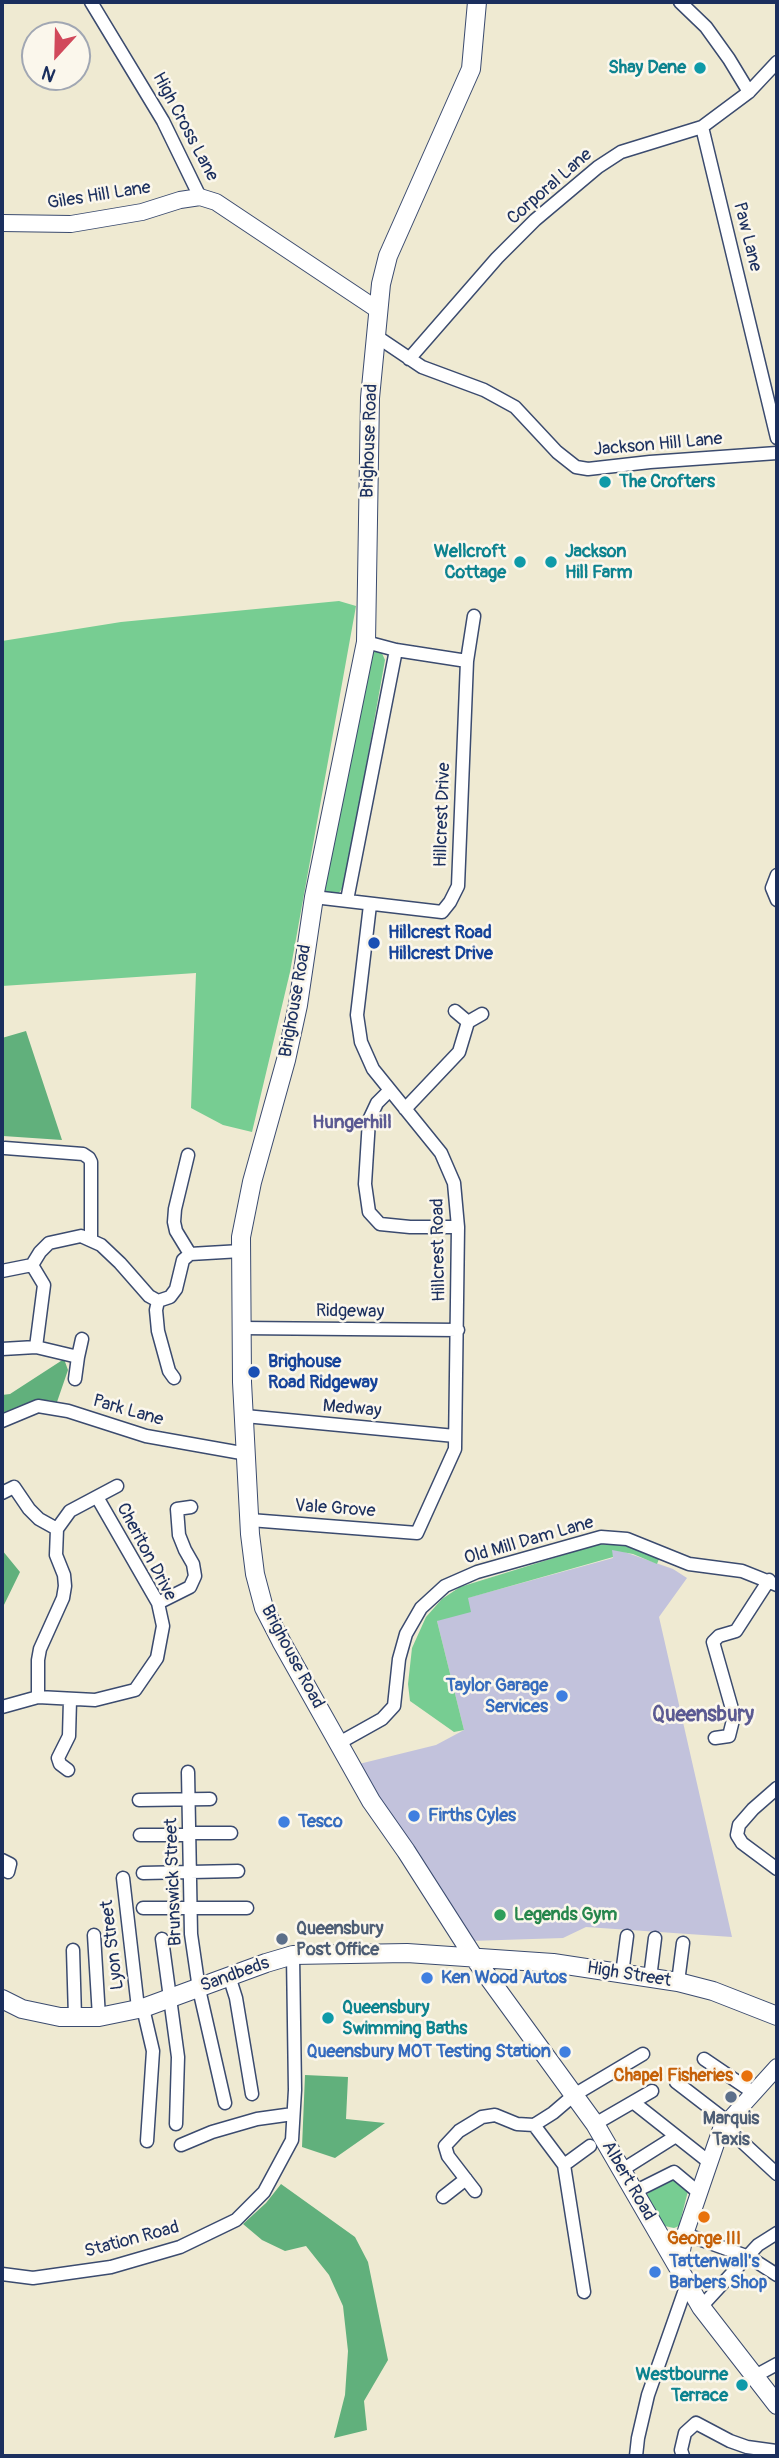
<!DOCTYPE html>
<style>
body{margin:0}
#map{position:relative;width:779px;height:2458px;overflow:hidden;background:#efead2;font-family:Pangolin,sans-serif}
canvas{display:block}
.frame{position:absolute;inset:0;border:4px solid #1b2f5e;pointer-events:none}
.north{position:absolute;left:21px;top:21px;width:70px;height:70px;box-sizing:border-box;background:#fbf7ec;border:2px solid #a1a7b3;border-radius:50%;rotate:202deg;font-size:19px;font-weight:700;line-height:28px;text-align:center;color:#1b2f5e}
.north::after{content:'';display:block;margin:auto;width:24px;height:32px;background:#d1495b;clip-path:polygon(50% 0,100% 100%,50% 72%,0 100%)}
</style>
<div id="map">
<canvas width="779" height="2458"></canvas>
<div class="frame"></div>
<div class="north">N</div>
</div>
<script>
const context = document.querySelector('canvas').getContext('2d');
context.lineJoin = 'round';
function paint(path, color) { context.fillStyle = color; context.fill(path, 'evenodd'); }
const shape = rows => new Path2D(rows.map(r => 'M' + r).join(''));
function stroke(path, color, width, dash) { context.strokeStyle = color; context.lineWidth = width; context.lineCap = dash ? 'butt' : 'round'; context.setLineDash(dash || []); context.stroke(path); }
function write(font, color, halo, rows, align = 'center') {
  context.font = font + ' Pangolin,sans-serif'; context.lineWidth = 5; context.setLineDash([]); context.textBaseline = 'middle'; context.strokeStyle = halo; context.fillStyle = color; for (const [text, x, y, turn = 0] of rows) {
    context.save(); context.translate(x, y); context.rotate((+turn || 0) * Math.PI / 180); context.textAlign = isNaN(turn) ? turn : align; if (halo) context.strokeText(text, 0, 0); context.fillText(text, 0, 0); context.restore();
  }
}
paint(shape([
 [616,1549,673,1569,687,1578,659,1617,732,1937,586,1927,563,1938,470,1941,359,1764,436,1745,464,1730,437,1621,467,1598,613,1558,611,1550]
]), '#c2c2dc');
paint(shape([
 [339,601,356,606,290,972,252,1132,223,1125,191,1108,196,973,2,986,2,641,121,622],
 [374,650,381,651,385,660,345,885,338,894,329,894,325,891,340,807],
 [599,1544,623,1545,659,1559,657,1564,633,1554,612,1550,613,1557,468,1598,471,1612,437,1621,464,1730,454,1732,410,1701,408,1684,412,1648,426,1617,442,1599,460,1587],
 [667,2179,679,2182,688,2191,679,2226,674,2228,660,2225,646,2195]
]), '#77cd92');
paint(shape([
 [26,1031,62,1140,3,1136,2,1038],
 [64,1359,68,1370,57,1402,47,1400,2,1416,2,1395,10,1394],
 [2,1550,20,1572,2,1609],
 [305,2075,348,2077,346,2119,385,2123,335,2158,302,2147],
 [281,2184,355,2237,368,2262,388,2360,364,2401,367,2430,334,2438,345,2395,348,2351,343,2306,329,2275,306,2246,285,2251,262,2240,243,2224,266,2203]
]), '#61b07c');
const street = shape([
 [91,2,163,121,200,197],
 [680,2,706,27,729,59,749,92],
 [702,127,777,438],
 [376,336,422,367,484,390,515,407,557,452,576,467,588,469,650,462,777,453],
 [409,359,497,258,535,220,598,167,621,152,702,127,749,92,777,62],
 [366,642,396,650,467,661],
 [777,875,772,888,777,900],
 [314,897,442,912,450,902,458,886,467,661,474,616],
 [347,900,396,650],
 [455,1011,468,1022],
 [389,1091,377,1103,369,1120,365,1184,369,1212,380,1224,410,1227,458,1227],
 [405,1109,459,1052,468,1022,482,1014],
 [5,1148,83,1154,89,1158,91,1162,91,1240],
 [188,1155,175,1209,174,1222,176,1231,190,1254],
 [2,1271,32,1265,40,1252,49,1243,81,1236,101,1245,120,1263,149,1296,158,1301,170,1297,176,1289,183,1260,190,1254,241,1251],
 [158,1301,156,1310,158,1331,169,1371,174,1378],
 [241,1328,458,1330],
 [36,1347,78,1357,75,1379],
 [2,1349,36,1347,44,1285,32,1265],
 [78,1357,82,1339],
 [245,1416,455,1436],
 [2,1421,38,1406,68,1411,146,1436,247,1454],
 [2,1493,14,1487,29,1509,39,1519,57,1529],
 [250,1520,417,1533,455,1449,458,1227,454,1183,441,1153,373,1069,361,1042,357,1015,370,905],
 [158,1603,190,1587,195,1576,193,1564,185,1550,179,1535,177,1509,191,1507],
 [38,1697,38,1660,40,1649,63,1598,65,1586,64,1575,56,1555,57,1529,70,1511,117,1486],
 [2,1707,38,1697,95,1700,135,1690,157,1658,163,1626,158,1603,97,1497],
 [715,1738,729,1736,734,1716,713,1642,719,1636,736,1631,769,1580],
 [339,1743,382,1719,394,1706,399,1659,406,1634,421,1608,445,1586,477,1572,601,1537,627,1539,689,1564,742,1571,777,1585],
 [68,1770,60,1764,58,1758,69,1736,70,1700],
 [188,1772,191,1934,199,1989,225,2103],
 [777,1788,753,1809,739,1825,737,1835,742,1843,777,1869],
 [139,1800,210,1799],
 [190,1833,231,1833],
 [140,1835,190,1835],
 [2,1860,10,1864,8,1872],
 [143,1873,238,1871],
 [123,1878,138,2008],
 [143,1908,247,1908],
 [94,1935,99,2017],
 [162,1939,178,2057,176,2124],
 [73,1950,75,2017],
 [622,1974,627,1936],
 [229,1976,236,1998,252,2094],
 [650,1978,655,1938],
 [678,1982,683,1943],
 [143,2008,153,2051,147,2141],
 [704,2059,754,2093],
 [676,2082,728,2122],
 [633,2102,709,2162],
 [595,2124,652,2091],
 [534,2125,564,2165],
 [725,2126,777,2174],
 [181,2145,212,2132,257,2119,293,2114],
 [622,2170,676,2136],
 [475,2191,448,2156,445,2146,459,2131,482,2117,495,2115,517,2124,534,2125,553,2113,574,2095,643,2054],
 [634,2192,674,2172,698,2192],
 [443,2197,466,2179],
 [685,2234,749,2257,777,2275],
 [2,2274,33,2278,111,2267,180,2247,236,2220,264,2192,292,2140,295,2090,293,1955],
 [584,2292,564,2165,590,2146],
 [701,2307,758,2245,777,2233],
 [755,2376,777,2364],
 [636,2456,638,2438,648,2395,687,2284],
 [683,2456,681,2450,685,2433,696,2423,730,2441,747,2447,776,2451]
]);
const secondary = shape([
 [2,223,71,224,142,212,180,200,200,197,216,202,378,310],
 [679,2267,685,2234,721,2129,777,2067]
]);
const primary = shape([
 [477,2,471,69,388,256,381,284,370,398,366,642,314,897,298,1005,286,1060,252,1182,241,1237,242,1382,250,1534,255,1574,264,1608,281,1641,371,1801,406,1851,475,1959,595,2124,701,2307,777,2405],
 [2,1999,22,2009,60,2017,99,2017,143,2008,266,1963,293,1955,407,1953,553,1963,678,1982,713,1991,777,2016]
]);
stroke(street, '#3b4b6f', 15);
stroke(secondary, '#3b4b6f', 18);
stroke(primary, '#3b4b6f', 20);
stroke(street, '#fff', 12);
stroke(secondary, '#fff', 16);
stroke(primary, '#fff', 18);
for (const [x, y, r, color] of [
 [700,68,7,"#0f9aa8"],
 [605,482,7,"#0f9aa8"],
 [520,562,7,"#0f9aa8"],
 [551,562,7,"#0f9aa8"],
 [374,943,7,"#1a4fb4"],
 [254,1372,7,"#1a4fb4"],
 [562,1696,7,"#3f7fe0"],
 [414,1816,7,"#3f7fe0"],
 [284,1822,7,"#3f7fe0"],
 [500,1915,7,"#2e9e5b"],
 [282,1939,7,"#5c6f8a"],
 [427,1978,7,"#3f7fe0"],
 [328,2018,7,"#0f9aa8"],
 [565,2052,7,"#3f7fe0"],
 [747,2076,7,"#e8710a"],
 [731,2097,7,"#5c6f8a"],
 [704,2217,7,"#e8710a"],
 [655,2272,7,"#3f7fe0"],
 [742,2385,7,"#0f9aa8"]
]) { const dot = new Path2D(); dot.arc(x, y, r, 0, 2 * Math.PI); context.fillStyle = color; context.fill(dot); stroke(dot, '#fbf7ec', 2.5); }
write('bold 18px', '#0d838f', '#fbf7ec', [
 ["Shay Dene",686,68],
 ["The Crofters",619,482,"left"],
 ["Wellcroft",506,552],
 ["Cottage",506,573],
 ["Jackson",565,552,"left"],
 ["Hill Farm",565,573,"left"],
 ["Queensbury",342,2008,"left"],
 ["Swimming Baths",342,2029,"left"],
 ["Westbourne",728,2375],
 ["Terrace",728,2396]
], 'right');
write('18px', '#1b2f5e', '#fbf7ec', [
 ["High Cross Lane",185,127,62],
 ["Corporal Lane",550,187,-41],
 ["Giles Hill Lane",99,196,-9],
 ["Paw Lane",747,237,76],
 ["Brighouse Road",370,441,-88],
 ["Jackson Hill Lane",658,445,-5],
 ["Hillcrest Drive",443,815,-88],
 ["Brighouse Road",296,1001,-80],
 ["Hillcrest Road",439,1250,-91],
 ["Ridgeway",350,1312,1],
 ["Medway",352,1409,5],
 ["Park Lane",128,1411,16],
 ["Vale Grove",335,1509,4],
 ["Old Mill Dam Lane",529,1541,-16],
 ["Cheriton Drive",146,1552,62],
 ["Brighouse Road",292,1657,62],
 ["Brunswick Street",174,1882,-92],
 ["Lyon Street",113,1945,-97],
 ["Sandbeds",235,1975,-20],
 ["High Street",629,1975,9],
 ["Albert Road",628,2181,60],
 ["Station Road",132,2240,-15]
]);
write('bold 18px', '#164399', '#fbf7ec', [
 ["Hillcrest Road",388,933],
 ["Hillcrest Drive",388,954],
 ["Brighouse",268,1362],
 ["Road Ridgeway",268,1383]
], 'left');
write('bold 18px', '#366cbe', '#fbf7ec', [
 ["Taylor Garage",548,1686,"right"],
 ["Services",548,1707,"right"],
 ["Firths Cyles",428,1816],
 ["Tesco",298,1822],
 ["Ken Wood Autos",441,1978],
 ["Queensbury MOT Testing Station",551,2052,"right"],
 ["Tattenwall's",669,2262],
 ["Barbers Shop",669,2283]
], 'left');
write('bold 18px', '#27864d', '#fbf7ec', [
 ["Legends Gym",514,1915]
], 'left');
write('bold 18px', '#4e5e75', '#fbf7ec', [
 ["Queensbury",296,1929],
 ["Post Office",296,1950],
 ["Marquis",731,2119,"center"],
 ["Taxis",731,2140,"center"]
], 'left');
write('bold 18px', '#c56008', '#fbf7ec', [
 ["Chapel Fisheries",733,2076],
 ["George III",704,2239,"center"]
], 'right');
write('bold 19px', '#5b5a92', '#fbf7ec', [
 ["Hungerhill",352,1123]
]);
write('bold 21px', '#5b5a92', '#fbf7ec', [
 ["Queensbury",703,1716]
]);
</script>
